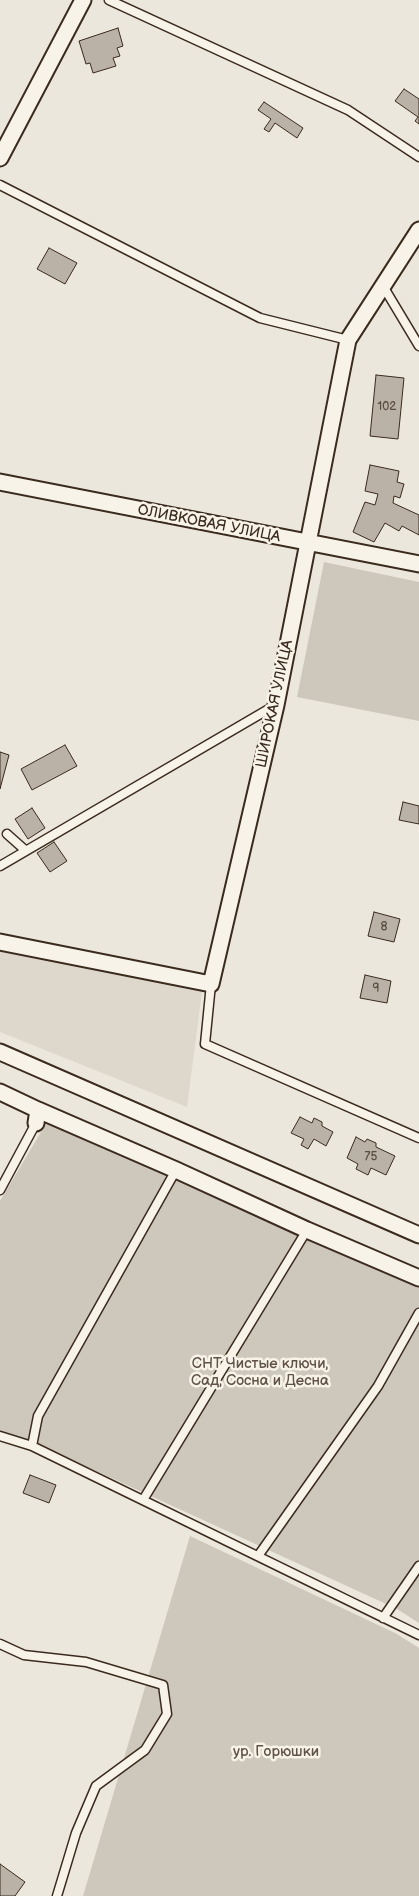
<!DOCTYPE html>
<meta charset="utf-8">
<style>
body{margin:0}
canvas{display:block;background:#ece7dc}
</style>
<canvas width="419" height="1896"></canvas>
<script>
const context = document.querySelector('canvas').getContext('2d');
context.lineJoin = 'round';
function paint(path, color) { context.fillStyle = color; context.fill(path, 'evenodd'); }
const shape = rows => new Path2D(rows.map(r => 'M' + r).join(''));
function stroke(path, color, width, dash) { context.strokeStyle = color; context.lineWidth = width; context.lineCap = dash ? 'butt' : 'round'; context.setLineDash(dash || []); context.stroke(path); }
function write(font, color, halo, rows, align = 'center') {
  context.font = font + ' "Balsamiq Sans",sans-serif'; context.lineWidth = 5; context.setLineDash([]); context.textBaseline = 'middle'; context.strokeStyle = halo; context.fillStyle = color; for (const [text, x, y, turn = 0] of rows) {
    context.save(); context.translate(x, y); context.rotate((+turn || 0) * Math.PI / 180); context.textAlign = isNaN(turn) ? turn : align; if (halo) context.strokeText(text, 0, 0); context.fillText(text, 0, 0); context.restore();
  }
}
paint(shape([
 [0,950,202,992,187,1107,0,1032]
]), '#ddd7cc');
paint(shape([
 [324,562,419,582,419,721,297,697],
 [54,1110,419,1270,419,1623,397,1609,33,1442,0,1432,0,1201],
 [190,1536,397,1634,419,1648,419,1896,83,1896]
]), '#cec8bc');
const building = shape([
 [118,28,123,46,117,48,120,56,113,58,116,66,93,73,90,63,86,64,79,41,118,28],
 [404,89,419,99,419,124,415,121,418,117,395,101,404,89],
 [264,102,303,128,297,138,275,123,269,132,264,129,271,119,258,110,264,102],
 [49,248,77,263,65,284,37,269,49,248],
 [376,375,404,378,398,439,370,436,376,375],
 [370,465,399,471,397,482,404,484,400,498,394,496,393,503,419,515,419,535,402,526,399,531,385,523,374,542,353,532,365,502,375,505,378,494,365,491,370,465],
 [65,745,77,766,32,790,21,769,65,745],
 [0,752,9,755,0,789,0,752],
 [403,802,419,806,419,824,399,820,403,802],
 [32,808,45,828,28,839,15,819,32,808],
 [54,842,67,861,50,872,37,853,54,842],
 [374,912,400,919,394,942,368,936,374,912],
 [365,975,391,981,387,1003,360,998,365,975],
 [300,1117,312,1123,314,1118,322,1122,322,1126,333,1132,326,1146,314,1139,308,1149,301,1145,304,1139,291,1133,300,1117],
 [356,1137,365,1142,367,1139,376,1143,376,1147,395,1156,386,1175,371,1168,368,1175,356,1169,358,1164,347,1158,356,1137],
 [30,1475,56,1485,49,1503,23,1493,30,1475],
 [0,1864,25,1882,15,1896,0,1896,0,1864]
]);
paint(building, '#bab2a7');
stroke(building, '#3b2a1e', 1);
const lane = shape([
 [109,0,348,110,419,157],
 [0,185,260,318,348,340],
 [383,286,419,346],
 [7,834,25,850],
 [0,866,274,706],
 [211,984,205,1044,419,1138],
 [0,1190,36,1123],
 [0,1436,32,1446,419,1635],
 [32,1446,38,1416,176,1170],
 [143,1500,307,1230],
 [258,1556,378,1386,419,1313],
 [383,1618,419,1566],
 [0,1644,24,1655,86,1662,163,1685,167,1714,145,1750,96,1786,76,1833,57,1896]
]);
const street = shape([
 [0,158,83,0],
 [0,482,419,564],
 [0,942,211,984,276,705,348,340,419,230],
 [0,1052,419,1235],
 [0,1092,38,1110,36,1123],
 [38,1110,176,1170,307,1230,419,1278]
]);
stroke(lane, '#3b2a1e', 11);
stroke(street, '#3b2a1e', 19);
stroke(lane, '#f7f3e8', 8);
stroke(street, '#f7f3e8', 15);
write('12px', '#5b4c40', null, [
 ["102",387,407],
 ["8",384,927],
 ["9",376,989],
 ["75",371,1157]
]);
write('15px', '#3b2a1e', '#f7f3e8', [
 ["ОЛИВКОВАЯ УЛИЦА",209,524,11],
 ["ШИРОКАЯ УЛИЦА",275,704,-78]
]);
write('15px', '#605246', '#f7f3e8', [
 ["СНТ Чистые ключи,",260,1364],
 ["Сад, Сосна и Десна",260,1381],
 ["ур. Горюшки",276,1752]
]);
</script>
